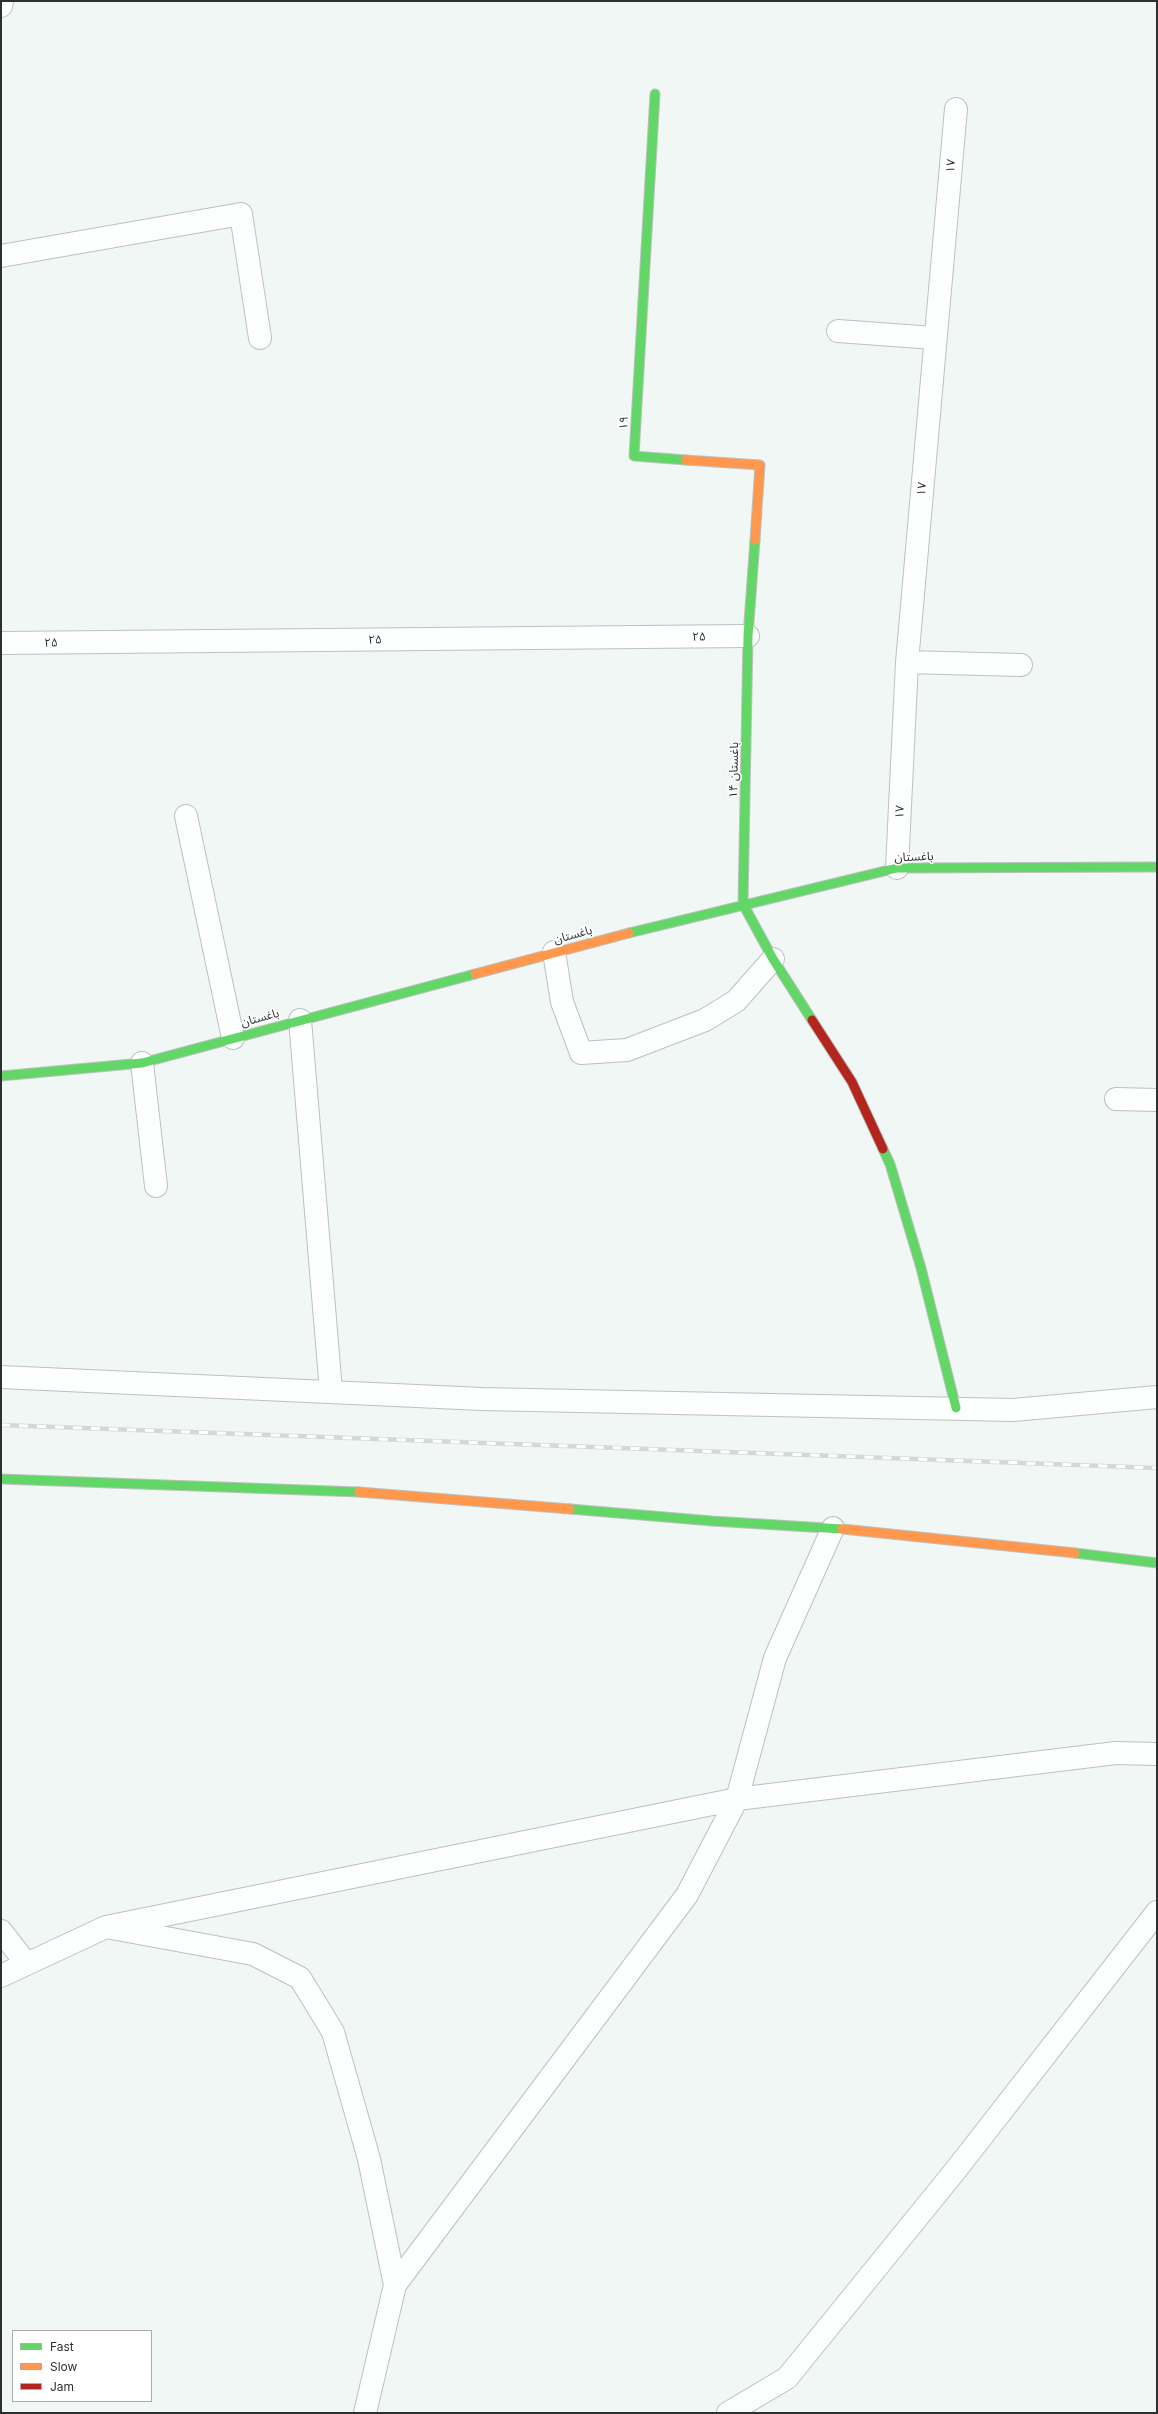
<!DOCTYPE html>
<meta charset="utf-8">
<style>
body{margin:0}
#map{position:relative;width:1158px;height:2414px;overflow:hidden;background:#f1f7f5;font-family:Inter,sans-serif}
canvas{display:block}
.frame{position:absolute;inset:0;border:2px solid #2c312f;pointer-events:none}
.legend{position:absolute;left:12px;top:2330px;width:140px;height:72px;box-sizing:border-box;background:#fff;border:1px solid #abadac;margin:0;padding:5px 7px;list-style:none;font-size:12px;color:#2c312f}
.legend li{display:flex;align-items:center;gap:8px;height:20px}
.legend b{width:20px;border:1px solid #abadac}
</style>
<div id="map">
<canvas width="1158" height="2414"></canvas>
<div class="frame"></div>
<ul class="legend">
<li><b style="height:5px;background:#63d668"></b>Fast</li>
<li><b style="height:5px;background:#ff974d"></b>Slow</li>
<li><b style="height:5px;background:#b3261e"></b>Jam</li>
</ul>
</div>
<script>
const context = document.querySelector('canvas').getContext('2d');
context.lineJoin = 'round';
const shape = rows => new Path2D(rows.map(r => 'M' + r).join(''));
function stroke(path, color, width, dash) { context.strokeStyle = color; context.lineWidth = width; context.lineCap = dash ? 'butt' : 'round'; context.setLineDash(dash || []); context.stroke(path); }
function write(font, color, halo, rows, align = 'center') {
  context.font = font + ' Inter,"Noto Sans Arabic",sans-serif'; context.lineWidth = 3.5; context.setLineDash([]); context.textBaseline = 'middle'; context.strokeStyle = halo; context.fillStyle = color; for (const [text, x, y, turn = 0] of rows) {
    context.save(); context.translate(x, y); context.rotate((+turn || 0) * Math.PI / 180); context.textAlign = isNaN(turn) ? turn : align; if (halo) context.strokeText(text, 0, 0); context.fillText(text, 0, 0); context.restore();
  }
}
const street = shape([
 [1,6,2,1],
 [1,256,241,214,260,338],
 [838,331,934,338],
 [1,643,748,636],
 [907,662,1021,665],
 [186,816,233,1038],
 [897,868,907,662,956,109],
 [554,952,562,1002,581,1053,627,1050,705,1020,736,1001,773,959],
 [300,1020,331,1391],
 [142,1063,156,1186],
 [1116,1099,1157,1100],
 [1,1377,482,1399,1013,1410,1157,1397],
 [106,1927,737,1799,1116,1753,1157,1754],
 [1,1931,26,1963],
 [1,1976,106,1927,253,1954,300,1978,333,2032,369,2159,395,2285,365,2413],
 [395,2285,687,1895,737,1799,775,1658,833,1528],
 [728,2413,787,2378,955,2171,1157,1912]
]);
const fast = shape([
 [655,94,634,456,686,460],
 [755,540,748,636,743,904,773,959,812,1020],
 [629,933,897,868,1157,867],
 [1,1076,142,1063,475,974],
 [883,1149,890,1164,921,1268,956,1408],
 [1,1479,359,1492],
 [570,1509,712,1521,842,1529],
 [1075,1553,1157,1563]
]);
const slow = shape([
 [686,460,760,465,755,540],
 [475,974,629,933],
 [359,1492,570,1509],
 [842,1529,1075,1553]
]);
const jam = shape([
 [812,1020,852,1082,883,1149]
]);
stroke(street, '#bdc1c0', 24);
stroke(fast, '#bdc1c0', 11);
stroke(slow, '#bdc1c0', 11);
stroke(jam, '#bdc1c0', 11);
stroke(street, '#fdfefe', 22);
stroke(fast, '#63d668', 9);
stroke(slow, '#ff974d', 9);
stroke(jam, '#b3261e', 9);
const rail = shape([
 [1,1425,1157,1468]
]);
stroke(rail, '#d5d8d6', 4.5);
stroke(rail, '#fff', 3, [9]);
write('12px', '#2c312f', '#fff', [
 ["۱۷",951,166,-85],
 ["۱۹",624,423,-87],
 ["۱۷",922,489,-85],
 ["۲۵",699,637,-1],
 ["۲۵",375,640,-1],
 ["۲۵",51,643,-1],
 ["باغستان ۱۴",734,770,-89],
 ["۱۷",900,812,-87],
 ["باغستان",914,857,-2],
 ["باغستان",573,935,-15],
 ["باغستان",260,1018,-15]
]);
</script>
